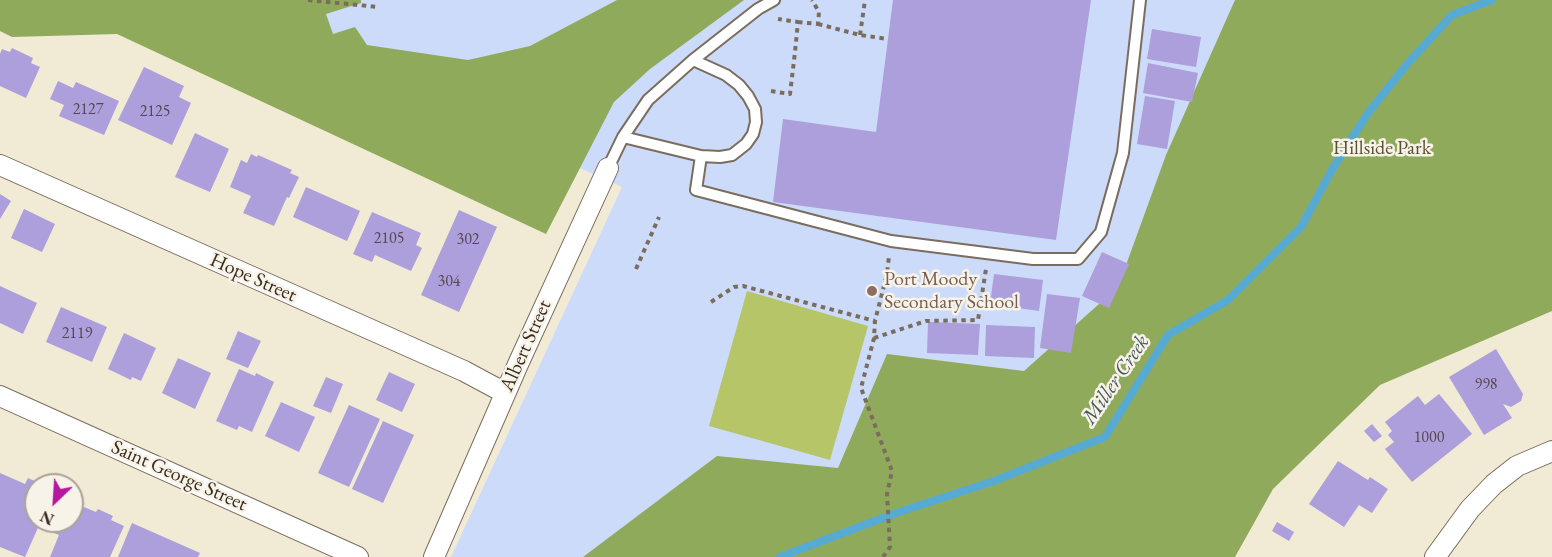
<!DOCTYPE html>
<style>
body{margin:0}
#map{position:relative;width:1552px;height:557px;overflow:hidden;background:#f1ead4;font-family:"EB Garamond",serif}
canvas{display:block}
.north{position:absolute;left:24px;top:473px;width:60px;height:60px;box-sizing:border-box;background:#f7f3e8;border:2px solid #aca397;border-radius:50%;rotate:205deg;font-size:16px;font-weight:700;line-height:24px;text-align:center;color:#3b2a1e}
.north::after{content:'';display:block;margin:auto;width:21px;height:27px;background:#b5179e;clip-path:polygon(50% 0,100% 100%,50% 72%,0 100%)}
</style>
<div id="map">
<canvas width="1552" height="557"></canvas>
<div class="north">N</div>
</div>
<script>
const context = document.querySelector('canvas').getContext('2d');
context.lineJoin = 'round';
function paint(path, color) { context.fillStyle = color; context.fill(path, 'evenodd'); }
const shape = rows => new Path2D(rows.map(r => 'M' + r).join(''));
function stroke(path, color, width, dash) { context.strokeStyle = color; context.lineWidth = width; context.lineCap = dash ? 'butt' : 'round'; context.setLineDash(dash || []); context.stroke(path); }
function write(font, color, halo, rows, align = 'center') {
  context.font = font + ' "EB Garamond",serif'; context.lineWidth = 5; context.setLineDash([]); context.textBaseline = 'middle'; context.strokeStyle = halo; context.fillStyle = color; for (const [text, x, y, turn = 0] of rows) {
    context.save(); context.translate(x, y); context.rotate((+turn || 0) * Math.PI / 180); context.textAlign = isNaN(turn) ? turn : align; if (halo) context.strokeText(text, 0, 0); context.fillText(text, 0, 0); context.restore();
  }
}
paint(shape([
 [205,0,1417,0,1149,360,653,557,451,557,622,187]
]), '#cddbfa');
paint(shape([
 [747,291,868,326,830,460,709,426]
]), '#b5c567');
paint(shape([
 [0,0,361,0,361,3,326,14,333,34,355,27,367,45,468,60,530,46,617,0,744,0,650,69,614,102,546,234,117,34,12,37,0,31],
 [1235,0,1552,0,1552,311,1380,385,1273,489,1235,557,583,557,717,456,838,468,887,354,1024,371,1118,287,1166,155]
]), '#90aa5c');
stroke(shape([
 [780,557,893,514,994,481,1105,437,1168,335,1228,300,1301,227,1333,168,1368,113,1408,63,1452,15,1492,0]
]), '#57abd3', 8);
paint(shape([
 [893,0,1091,0,1056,240,773,202,783,119,876,132],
 [1152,29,1201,37,1196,67,1147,59],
 [12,48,33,58,31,63,40,67,26,98,0,86,0,54,2,49,10,52],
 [1148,63,1198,73,1192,102,1143,93],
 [144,67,184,86,179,97,191,103,172,145,118,120],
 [58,81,73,88,76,82,119,101,104,135,59,116,64,105,50,99],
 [1145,96,1175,101,1167,149,1137,144],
 [195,133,229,149,210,192,175,177],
 [251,154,257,157,258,155,292,170,290,173,299,177,289,198,287,197,274,226,243,213,251,196,230,187,241,160,247,163],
 [306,187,360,211,347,241,293,217],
 [0,194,11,201,0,219],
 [24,209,55,224,42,252,11,238],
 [459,210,497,227,459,312,421,295],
 [372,212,421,233,416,245,422,248,411,271,375,255,372,262,353,254],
 [1102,252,1129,264,1109,308,1082,296],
 [994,274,1043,280,1039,311,990,304],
 [0,286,37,303,23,334,0,323],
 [1047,294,1080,298,1071,353,1040,348],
 [61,307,107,327,92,362,46,342],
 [928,322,980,324,978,355,927,353],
 [986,325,1035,327,1034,358,985,356],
 [238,331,261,341,248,368,226,359],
 [124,333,156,348,141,381,132,377,131,380,108,369],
 [1496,349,1523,394,1521,401,1511,407,1503,404,1512,418,1484,435,1449,377],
 [178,358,211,373,195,409,162,393],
 [239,369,255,376,256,373,274,382,252,432,239,426,237,430,216,421],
 [389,372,415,384,402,412,376,400],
 [326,377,343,384,331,413,313,406],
 [1439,394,1472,434,1412,482,1385,449,1394,442,1388,435,1392,431,1385,422,1418,396,1425,405],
 [281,402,315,417,299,452,265,436],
 [349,405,380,419,349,487,318,473],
 [383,421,414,435,383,503,352,489],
 [1372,424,1382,436,1374,442,1364,431],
 [1338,461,1368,480,1370,477,1388,489,1372,513,1359,505,1344,527,1309,504],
 [0,473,25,484,28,478,43,485,36,485,36,521,41,521,25,557,0,547],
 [72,502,96,512,98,509,113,516,111,520,124,526,110,557,50,557,59,535,44,529,47,521,72,521],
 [1277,522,1294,532,1289,541,1272,531],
 [132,523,200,553,198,557,118,557]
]), '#ac9fdb');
const lane = shape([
 [623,137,701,156,720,157,732,155,746,144,753,134,756,122,755,109,748,96,739,85,726,75,693,60],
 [701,156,696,190,891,241,1033,259,1078,259,1101,232,1123,153,1140,0],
 [608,168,623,137,648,100,693,60,758,9,774,0]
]);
const street = shape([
 [0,165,464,371,505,393],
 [0,396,358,557],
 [434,557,519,362,608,168],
 [1435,557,1470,509,1494,484,1517,466,1552,451]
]);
stroke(lane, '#7b6d5e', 14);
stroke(street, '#7b6d5e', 22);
stroke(shape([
 [308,0,378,7],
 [798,22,818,24,819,12,812,0],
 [818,24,860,35,888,39],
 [860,35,865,0],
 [771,91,790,94,795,52,798,22,778,19],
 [636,269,659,217],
 [711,302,734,287,743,286,875,321],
 [874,338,926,321,978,320,986,269],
 [883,557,890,547,887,494,892,471,861,388,874,338,875,321,887,274,889,256]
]), '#7b6d5e', 4, [4.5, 4.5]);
stroke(lane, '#fff', 10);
stroke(street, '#fff', 20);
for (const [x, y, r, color] of [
 [872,291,6,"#8d6e63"]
]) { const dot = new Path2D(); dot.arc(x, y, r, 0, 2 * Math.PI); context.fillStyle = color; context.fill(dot); stroke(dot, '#f7f3e8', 2); }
write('16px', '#57474d', null, [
 ["2127",88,110],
 ["2125",155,112],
 ["2105",389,239],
 ["302",468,240],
 ["304",449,282],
 ["2119",77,334],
 ["998",1486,385],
 ["1000",1429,438]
]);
write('20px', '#5a5130', '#f7f3e8', [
 ["Hillside Park",1382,149]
]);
write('20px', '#3b2a1e', '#f7f3e8', [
 ["Hope Street",253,278,24],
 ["Albert Street",526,346,-66],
 ["Saint George Street",179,476,24]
]);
write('20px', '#785e54', '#f7f3e8', [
 ["Port Moody",884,280],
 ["Secondary School",884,303]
], 'left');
write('italic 21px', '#45575d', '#f7f3e8', [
 ["Miller Creek",1116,380,-56]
]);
</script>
